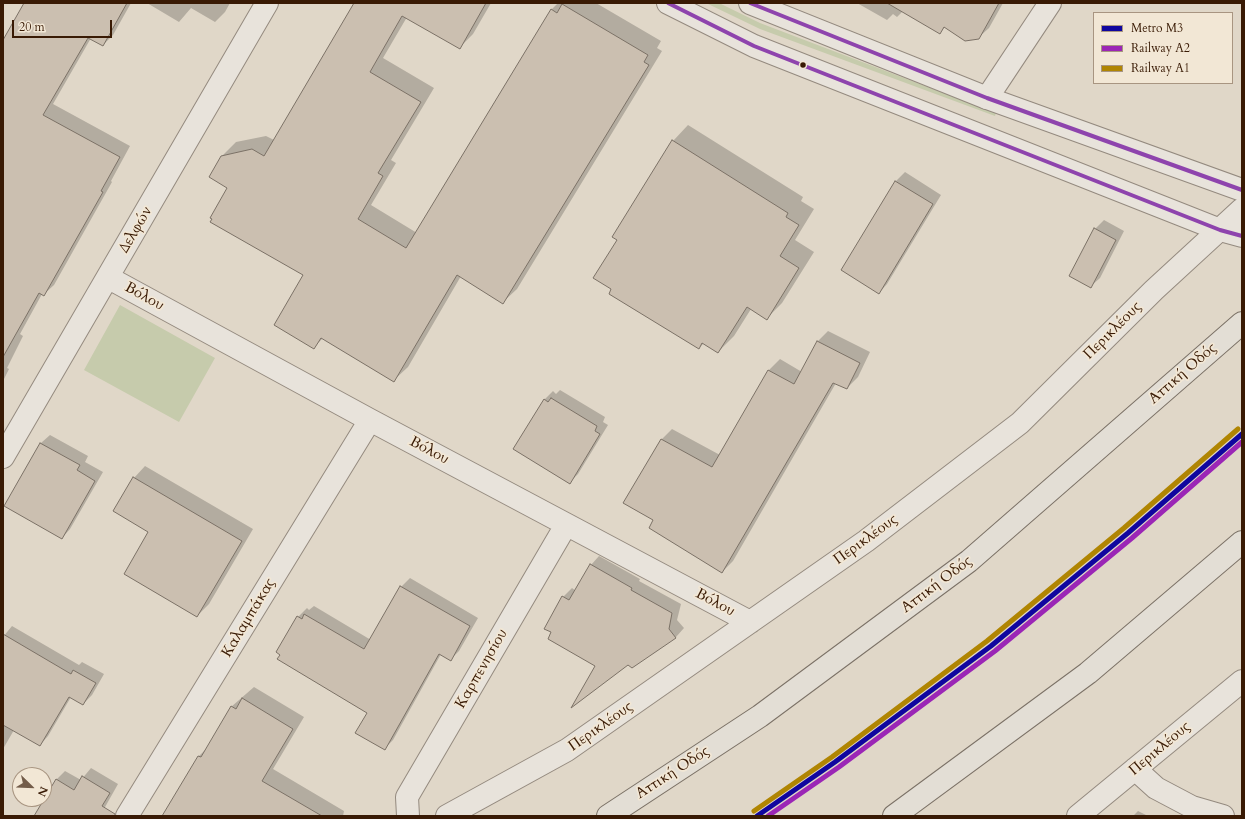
<!DOCTYPE html>
<meta charset="utf-8">
<style>
body{margin:0}
#map{position:relative;width:1245px;height:819px;overflow:hidden;background:#e0d7c8;font-family:Cardo,serif}
canvas{display:block}
.frame{position:absolute;inset:0;border:4px solid #391a04;pointer-events:none}
.legend{position:absolute;left:1093px;top:12px;width:140px;height:72px;box-sizing:border-box;background:#f2e7d5;border:1px solid #a89581;margin:0;padding:5px 7px;list-style:none;font-size:12px;color:#391a04}
.legend li{display:flex;align-items:center;gap:8px;height:20px}
.legend b{width:20px;border:1px solid #a89581}
.north{position:absolute;left:12px;top:767px;width:40px;height:40px;box-sizing:border-box;background:#f2e7d5;border:1px solid #a89581;border-radius:50%;rotate:113deg;font-size:11px;font-weight:700;line-height:16px;text-align:center;color:#391a04}
.north::after{content:'';display:block;margin:auto;width:14px;height:18px;background:#735c49;clip-path:polygon(50% 0,100% 100%,50% 72%,0 100%)}
.scale{position:absolute;left:12px;top:20px;width:100px;height:18px;box-sizing:border-box;border:2px solid #391a04;border-top:0;padding-left:5px;font-size:12px;line-height:14px;white-space:nowrap;color:#391a04;-webkit-text-stroke:3px #f2e7d5;paint-order:stroke}
</style>
<div id="map">
<canvas width="1245" height="819"></canvas>
<div class="frame"></div>
<ul class="legend">
<li><b style="height:5px;background:#10069f"></b>Metro Μ3</li>
<li><b style="height:5px;background:#9b26b6"></b>Railway A2</li>
<li><b style="height:5px;background:#b08502"></b>Railway A1</li>
</ul>
<div class="north">N</div>
<div class="scale">20 m</div>
</div>
<script>
const context = document.querySelector('canvas').getContext('2d');
context.lineJoin = 'round';
function paint(path, color) { context.fillStyle = color; context.fill(path, 'evenodd'); }
const shape = rows => new Path2D(rows.map(r => 'M' + r).join(''));
function stroke(path, color, width, dash) { context.strokeStyle = color; context.lineWidth = width; context.lineCap = dash ? 'butt' : 'round'; context.setLineDash(dash || []); context.stroke(path); }
function write(font, color, halo, rows, align = 'center') {
  context.font = font + ' Cardo,serif'; context.lineWidth = 3.5; context.setLineDash([]); context.textBaseline = 'middle'; context.strokeStyle = halo; context.fillStyle = color; for (const [text, x, y, turn = 0] of rows) {
    context.save(); context.translate(x, y); context.rotate((+turn || 0) * Math.PI / 180); context.textAlign = isNaN(turn) ? turn : align; if (halo) context.strokeText(text, 0, 0); context.fillText(text, 0, 0); context.restore();
  }
}
paint(shape([
 [706,3,719,3,760,23,996,113,995,116,760,29],
 [120,305,215,358,179,422,84,370]
]), '#c6cbac');
paint(shape([
 [25,3,131,3,113,35,103,45,91,38,53,104,130,146,111,181,112,182,54,285,43,295,42,294,20,334,23,336,7,368,9,369,3,381,3,42],
 [147,3,230,3,225,12,215,22,191,8,179,22],
 [351,3,491,3,473,34,459,48,407,17,383,58,434,88,391,160,396,163,371,205,417,233,552,9,558,3,596,3,661,41,657,48,662,51,517,289,503,302,461,276,408,367,394,380,323,338,313,348,304,274,229,187,222,156,236,142,266,136,274,140,354,5],
 [857,3,1003,3,989,28,978,38,945,27,940,33,903,11,897,17,893,14,887,20],
 [688,125,803,197,801,201,814,209,795,240,814,252,782,303,767,318,751,309,734,336,718,352,704,343,699,348,613,289,618,239,673,141],
 [905,172,941,195,887,284,879,293,842,270,896,181],
 [1104,220,1124,231,1100,278,1091,286,1095,229],
 [828,331,870,352,858,377,847,388,836,383,733,561,722,572,655,519,661,440,672,429,720,455,769,370,780,359,802,372,817,342],
 [560,390,605,417,603,422,608,425,578,474,570,482,544,400,553,391,556,394],
 [50,435,88,456,85,462,103,472,70,529,62,538,6,506,41,443],
 [145,466,253,529,209,604,197,616,149,532,134,478],
 [599,556,640,579,639,581,681,604,677,620,684,628,676,637,632,666,628,664,596,665,563,597,572,588,576,591,591,565],
 [410,578,478,618,459,651,451,659,441,654,393,740,384,749,368,712,277,651,298,617,307,608,309,610,314,606,371,640,401,587],
 [12,626,79,665,82,662,104,674,92,695,83,704,71,697,48,736,40,745,14,730,3,749,3,637],
 [254,687,304,717,273,769,344,811,343,816,164,816,199,756,208,747,231,707],
 [91,768,118,784,100,816,35,816,56,780,65,771,81,780],
 [1138,811,1148,816,1133,816]
]), '#0003');
const building = shape([
 [24,3,127,3,103,46,88,38,43,115,120,157,101,191,103,192,44,296,39,293,3,357,3,40,24,3],
 [354,3,486,3,460,49,402,16,370,72,421,102,378,173,383,176,358,219,406,248,551,9,557,13,562,4,648,55,644,62,649,65,503,304,457,275,394,382,321,338,314,349,274,325,303,275,210,222,212,219,210,218,227,188,209,177,221,156,252,149,264,156,354,3],
 [887,3,999,3,979,39,965,41,944,27,940,34,887,3],
 [672,140,788,213,786,217,799,225,780,256,799,268,767,320,747,307,718,353,702,343,699,349,609,294,611,289,593,278,617,240,612,237,672,140],
 [895,181,933,204,879,294,841,270,895,181],
 [1094,228,1116,240,1091,288,1069,276,1094,228],
 [817,341,860,363,847,389,833,383,722,573,649,528,653,520,623,503,661,439,712,467,768,370,794,384,817,341],
 [551,398,597,426,595,431,600,434,570,484,513,449,544,399,548,402,551,398],
 [40,443,80,465,77,470,95,481,62,539,4,506,40,443],
 [133,477,242,541,197,617,124,574,148,532,113,511,133,477],
 [590,564,632,588,631,590,672,613,669,629,676,638,632,668,628,665,571,708,595,666,548,639,551,632,544,629,562,596,569,600,590,564],
 [400,586,470,626,451,661,439,654,385,750,355,733,367,713,277,659,280,655,276,652,297,616,302,619,304,614,364,649,400,586],
 [3,634,71,674,73,670,96,683,83,705,69,697,40,746,3,725,3,634],
 [242,698,293,729,262,781,322,816,162,816,198,756,201,757,231,706,236,709,242,698],
 [82,776,110,793,102,806,115,814,115,816,34,816,56,779,74,790,82,776]
]);
paint(building, '#cbbfb0');
stroke(building, '#7b7166', 1);
const minor = shape([
 [987,98,1050,3],
 [109,278,370,420,750,622],
 [3,457,267,3],
 [1135,769,1156,788,1192,807,1223,816],
 [127,816,370,420],
 [408,816,407,797,566,525],
 [447,816,567,750,866,541,1020,423,1154,290,1242,209],
 [1078,816,1242,681]
]);
const tertiary = shape([
 [668,3,754,46,1220,230,1242,236],
 [750,3,987,98,1242,190]
]);
const motorway = shape([
 [608,816,760,716,969,561,1242,323],
 [894,816,1088,673,1242,542]
]);
stroke(minor, '#948a7f', 24);
stroke(tertiary, '#948a7f', 24);
stroke(motorway, '#7b7166', 24);
stroke(minor, '#e8e3db', 22);
stroke(tertiary, '#e8e3db', 22);
stroke(motorway, '#e3ded5', 22);
stroke(shape([
 [668,3,754,46,1220,230,1242,236],
 [750,3,987,98,1242,190]
]), '#8e44ad', 4);
stroke(shape([
 [768,816,839,767,995,651,1132,538,1242,442]
]), '#9b26b6', 5);
stroke(shape([
 [754,811,832,757,987,641,1124,528,1238,429]
]), '#b08502', 5);
stroke(shape([
 [757,816,835,762,991,646,1128,533,1242,434]
]), '#10069f', 5);
for (const [x, y, r, color] of [
 [803,65,3.5,"#391a04"]
]) { const dot = new Path2D(); dot.arc(x, y, r, 0, 2 * Math.PI); context.fillStyle = color; context.fill(dot); stroke(dot, '#f2e7d5', 1.5); }
write('15px', '#391a04', '#f2e7d5', [
 ["Δελφών",136,230,-60],
 ["Βόλου",144,297,29],
 ["Περικλέους",1113,331,-45],
 ["Αττική Οδός",1183,374,-41],
 ["Βόλου",429,451,28],
 ["Περικλέους",866,540,-36],
 ["Αττική Οδός",937,585,-37],
 ["Βόλου",715,603,28],
 ["Καλαμπάκας",249,618,-59],
 ["Καρπενησίου",482,669,-60],
 ["Περικλέους",601,727,-35],
 ["Περικλέους",1160,749,-40],
 ["Αττική Οδός",673,773,-33]
]);
</script>
